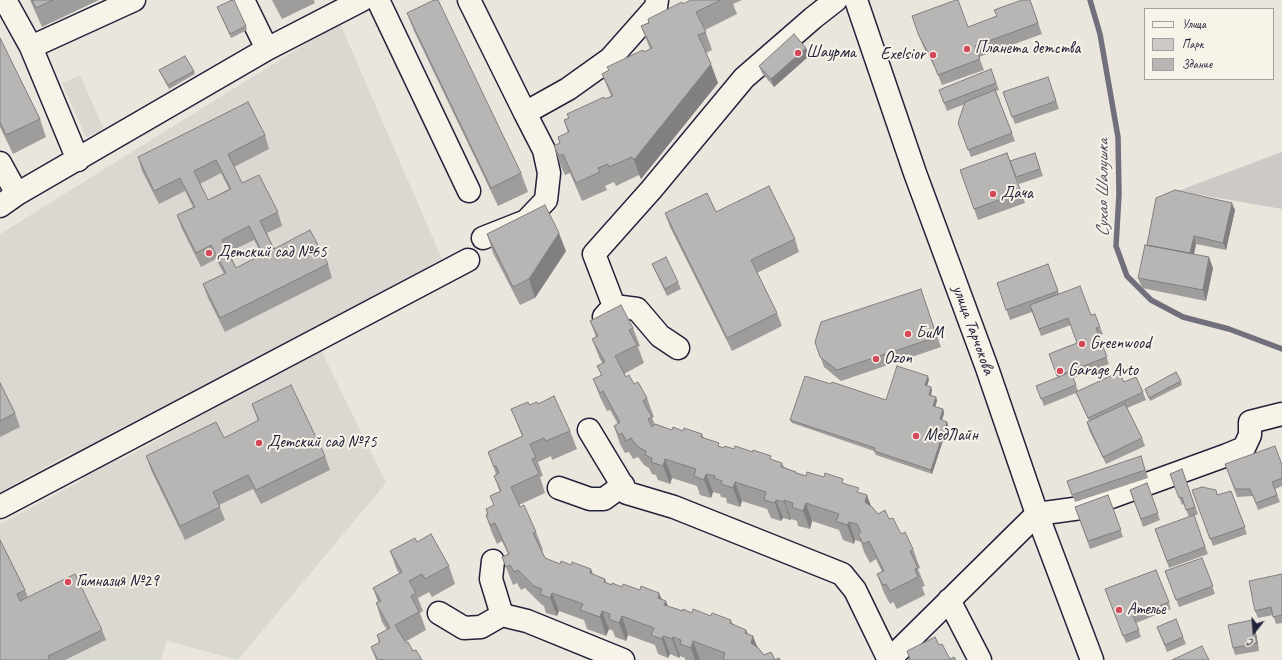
<!DOCTYPE html>
<meta charset="utf-8">
<style>
body{margin:0}
#map{position:relative;width:1282px;height:660px;overflow:hidden;background:#eae6de;font-family:Caveat,sans-serif}
canvas{display:block}
.legend{position:absolute;left:1144px;top:8px;width:130px;height:72px;box-sizing:border-box;background:#f7f3e8;border:1px solid #a29fa3;margin:0;padding:5px 7px;list-style:none;font-size:12px;color:#22223b}
.legend li{display:flex;align-items:center;gap:8px;height:20px}
.legend b{width:20px;border:1px solid #a29fa3}
.north{position:absolute;left:1234px;top:612px;width:40px;height:40px;-webkit-text-stroke:3px #f7f3e8;paint-order:stroke;rotate:197deg;font-size:11px;font-weight:700;line-height:16px;text-align:center;color:#22223b}
.north::after{content:'';display:block;margin:auto;width:14px;height:18px;background:#22223b;clip-path:polygon(50% 0,100% 100%,50% 72%,0 100%)}
</style>
<div id="map">
<canvas width="1282" height="660"></canvas>
<ul class="legend">
<li><b style="height:5px;background:#f7f3e8"></b>Улица</li>
<li><b style="height:11px;background:#cdc9c6"></b>Парк</li>
<li><b style="height:11px;background:#b8b6b5"></b>Здание</li>
</ul>
<div class="north">С</div>
</div>
<script>
const context = document.querySelector('canvas').getContext('2d');
context.lineJoin = 'round';
function paint(path, color) { context.fillStyle = color; context.fill(path, 'evenodd'); }
const shape = rows => new Path2D(rows.map(r => 'M' + r).join(''));
function stroke(path, color, width, dash) { context.strokeStyle = color; context.lineWidth = width; context.lineCap = dash ? 'butt' : 'round'; context.setLineDash(dash || []); context.stroke(path); }
function write(font, color, halo, rows, align = 'center') {
  context.font = font + ' Caveat,sans-serif'; context.lineWidth = 4; context.setLineDash([]); context.textBaseline = 'middle'; context.strokeStyle = halo; context.fillStyle = color; for (const [text, x, y, turn = 0] of rows) {
    context.save(); context.translate(x, y); context.rotate((+turn || 0) * Math.PI / 180); context.textAlign = isNaN(turn) ? turn : align; if (halo) context.strokeText(text, 0, 0); context.fillText(text, 0, 0); context.restore();
  }
}
paint(shape([
 [339,21,442,259,248,364,107,435,120,461,320,348,386,483,238,660,167,641,161,660,0,660,0,524,84,479,71,453,0,492,0,234,315,38,318,32],
 [80,75,104,130,86,137,62,83]
]), '#dbd8d2');
paint(shape([
 [1282,152,1282,209,1178,191]
]), '#cdc9c6');
stroke(shape([
 [1090,0,1100,34,1118,137,1119,194,1116,246,1127,276,1151,300,1183,317,1229,329,1282,349]
]), '#716f7b', 5.5);
const minor = shape([
 [5,0,31,47,78,160],
 [243,0,267,49],
 [378,0,469,191],
 [469,0,525,113,568,89,610,59,656,7,657,0],
 [31,47,134,0],
 [0,163,17,194],
 [0,206,17,194,267,49,362,0],
 [483,238,526,221,546,200,549,173,544,150,525,113],
 [614,306,594,254,651,190,744,78,813,18,836,0],
 [604,317,614,306,637,309,660,336,678,348],
 [589,430,627,493,674,507,842,574,855,590,889,660],
 [559,488,590,499,604,499,623,485],
 [0,507,468,260],
 [493,561,491,579,502,615,527,621,623,660],
 [949,600,980,660],
 [439,613,464,628,481,627,502,615],
 [889,660,1037,514,1081,508,1227,455,1244,448,1250,435,1250,422,1282,414]
]);
const major = shape([
 [856,0,915,173,987,368,1037,514,1092,660]
]);
stroke(minor, '#22223b', 25);
stroke(major, '#22223b', 25);
stroke(minor, '#f7f3e8', 22);
stroke(major, '#f7f3e8', 22);
paint(shape([
 [30,0,99,0,42,27],
 [272,0,314,0,315,3,282,19],
 [691,0,742,0,733,4,737,14,705,30,712,50,706,53,718,83,641,179,639,175,616,186,614,182,605,186,607,190,582,201,570,173,565,175,560,164,554,146,560,143,558,137,568,133,564,120,569,118,567,114,611,96,602,74,650,49,641,26],
 [1030,0,1042,34,979,57,984,70,942,85,936,70,923,46,912,16,968,27,997,16],
 [217,7,246,26,247,30,231,38],
 [407,13,521,173,528,192,498,206,414,31],
 [0,38,40,119,46,137,13,154,0,127],
 [806,48,809,56,774,87,762,73,759,66],
 [991,69,999,90,996,91,1015,141,971,157,958,123,965,104,947,111,939,90],
 [159,70,194,71,195,74,169,89,161,74],
 [1048,77,1059,109,1015,124,1003,92],
 [265,135,269,149,234,167,242,183,278,212,282,226,267,233,274,249,328,264,332,278,225,332,208,298,203,284,224,274,216,259,201,267,182,229,177,215,193,207,185,191,159,204,142,171,138,157],
 [221,173,229,189,208,200,200,184],
 [254,240,262,255,236,268,229,252],
 [1007,153,1025,203,978,220,960,170],
 [1035,153,1043,176,1019,184,1010,161],
 [1235,210,1226,250,1196,244,1194,254,1213,268,1206,301,1142,288,1138,278,1147,245],
 [716,212,795,239,799,252,757,273,777,313,782,326,732,351,670,227,665,213],
 [487,234,566,251,535,298,520,305,493,253],
 [652,264,678,282,681,289,667,296,655,271],
 [1048,264,1059,294,1091,315,1100,327,1103,334,1099,336,1109,364,1073,378,1078,391,1124,382,1143,392,1146,400,1127,408,1142,438,1145,446,1106,464,1089,430,1087,422,1089,421,1076,393,1044,406,1036,386,1058,377,1049,354,1077,343,1071,325,1041,336,1032,312,1010,320,997,283],
 [924,299,941,347,841,381,824,367,815,342],
 [590,321,633,328,640,346,638,347,644,363,624,374,626,377,634,384,647,398,654,417,652,418,655,424,672,430,683,431,702,434,704,438,721,447,724,448,734,449,773,460,782,463,784,467,796,472,797,473,806,476,845,484,860,493,878,514,889,519,913,549,920,568,918,569,925,586,922,587,925,595,897,609,893,602,890,604,884,593,877,574,882,572,876,559,870,563,864,552,861,542,855,540,854,544,843,540,839,530,812,521,810,529,798,526,797,521,791,519,790,520,783,518,781,521,771,518,767,509,742,501,740,507,727,503,726,498,721,497,720,494,713,492,711,498,700,495,697,486,672,478,670,484,658,480,656,475,652,474,649,468,644,465,638,457,633,459,629,452,625,453,620,444,614,426,618,424,610,410,607,411,600,397,593,379,601,375,597,366,602,363,599,357,592,339,596,337],
 [929,380,927,385,932,390,931,396,936,397,937,401,935,407,943,409,944,413,942,420,947,422,948,425,932,474,876,455,874,451,792,423,790,420,831,384,886,400],
 [1181,381,1182,385,1150,401,1145,389],
 [0,383,15,413,20,427,0,437],
 [252,404,325,456,330,470,261,504,253,489,219,505,225,520,185,540,151,470,146,456,224,438,258,421],
 [538,404,570,431,577,449,552,460,551,456,538,462,543,476,540,477,545,493,519,505,536,532,543,550,542,551,545,558,560,564,605,579,607,583,612,585,659,593,662,599,668,606,683,611,731,620,733,625,746,630,748,634,764,655,775,660,780,660,685,660,685,658,680,656,679,658,670,654,668,658,658,654,655,645,628,635,626,641,615,637,613,631,609,629,606,636,587,629,584,620,559,611,557,616,546,613,544,606,541,604,525,588,521,590,517,583,513,585,502,557,508,554,502,541,497,544,492,533,486,515,487,514,486,509,494,505,490,496,500,492,494,476,496,474,488,452,522,436,511,409],
 [1141,456,1148,478,1075,502,1067,481],
 [1225,464,1282,465,1282,486,1275,489,1280,502,1258,510,1253,496,1237,497],
 [1182,469,1198,514,1194,516,1208,554,1169,568,1155,529,1189,517,1184,504,1182,505,1170,474],
 [1147,483,1160,520,1143,527,1130,490],
 [1192,490,1217,495,1231,491,1247,534,1213,546],
 [1108,495,1123,537,1090,549,1075,507],
 [0,540,25,590,28,597,102,630,106,640,65,660,0,660],
 [417,542,449,566,455,584,432,597,429,592,418,598,423,611,420,613,426,630,405,642,422,660,376,660,371,647,379,643,377,635,387,630,382,622,376,603,378,602,373,588,399,573,397,570,390,551],
 [1202,558,1215,594,1179,607,1165,571],
 [1156,570,1171,609,1136,623,1141,637,1126,643,1105,589],
 [1282,574,1282,623,1276,624,1273,615,1258,618,1255,611],
 [1157,627,1183,637,1186,644,1167,652],
 [1255,627,1259,651,1235,655,1233,648]
]), '#9e9d9c');
paint(shape([
 [806,48,809,56,774,87,771,79],
 [711,64,718,83,641,179,634,160],
 [1232,203,1235,210,1226,250,1223,243],
 [559,233,566,251,535,298,529,279],
 [1194,236,1196,244,1192,264,1189,256],
 [1209,257,1213,268,1206,301,1203,290],
 [928,376,929,380,926,388,925,385],
 [931,387,932,390,930,398,929,395],
 [936,397,937,401,934,410,933,406],
 [943,409,944,413,941,423,940,419],
 [947,422,948,425,932,474,931,470],
 [665,459,672,478,670,484,663,466],
 [706,474,713,492,711,498,704,480],
 [735,482,742,501,740,507,733,488],
 [867,495,874,514,865,502],
 [776,500,783,518,781,521,775,503],
 [784,500,791,519,790,520,784,502],
 [806,503,812,521,810,529,803,511],
 [849,522,855,540,854,544,847,525],
 [591,569,598,587,590,573],
 [552,593,559,611,557,616,550,598],
 [659,593,666,612,658,598],
 [666,601,673,619,664,605],
 [602,611,609,629,606,636,600,617],
 [622,616,628,635,626,641,619,623],
 [1252,620,1255,627,1259,651,1257,643],
 [746,630,751,642,753,636,760,654,753,649,745,633],
 [663,636,670,654,668,658,662,639],
 [673,637,680,656,679,658,672,639],
 [693,641,700,660,695,660,691,648]
]), '#817f7f');
const building = shape([
 [32,0,53,0,36,8,32,0],
 [232,0,234,0,246,26,230,34,217,7,232,0],
 [434,0,438,0,521,173,491,188,407,13,434,0],
 [691,0,721,0,696,12,706,32,698,35,711,64,634,160,632,157,609,167,608,164,598,168,600,172,576,183,563,154,559,156,554,146,560,143,558,137,569,132,564,120,569,118,567,114,604,97,605,99,613,96,602,74,609,70,607,67,643,50,644,52,652,48,641,26,649,23,648,19,682,2,683,4,691,0],
 [956,0,958,0,968,27,997,16,994,10,1022,0,1030,0,1038,23,975,46,980,59,938,75,932,60,919,36,912,16,956,0],
 [794,34,806,48,771,79,759,66,794,34],
 [0,38,40,119,6,135,0,122,0,38],
 [185,56,194,71,168,85,159,70,185,56],
 [991,69,996,83,944,103,939,90,991,69],
 [1048,77,1056,101,1012,117,1003,92,1048,77],
 [995,90,1012,133,968,150,958,123,965,102,995,90],
 [248,102,265,135,228,154,242,183,259,175,278,212,260,221,274,249,310,230,328,264,220,318,203,284,226,273,211,245,196,253,177,215,195,207,180,178,154,191,138,157,248,102],
 [216,160,231,189,208,200,194,171,216,160],
 [249,226,263,254,236,268,222,240,249,226],
 [1007,153,1021,192,974,209,960,170,1007,153],
 [1035,153,1040,169,1016,177,1010,161,1035,153],
 [769,186,795,239,751,260,777,313,727,338,665,213,707,193,716,212,769,186],
 [1175,190,1232,203,1223,243,1194,236,1190,253,1147,245,1156,198,1175,190],
 [545,205,559,233,529,279,513,287,487,234,545,205],
 [1145,245,1209,257,1203,290,1138,278,1145,245],
 [666,257,678,282,665,289,652,264,666,257],
 [1048,264,1058,291,1006,310,997,283,1048,264],
 [1080,286,1091,315,1095,314,1100,327,1096,328,1107,357,1057,376,1049,354,1077,343,1068,318,1039,329,1030,305,1080,286],
 [921,289,937,337,837,370,820,357,815,342,821,322,921,289],
 [621,305,633,328,629,330,637,345,615,356,626,377,629,375,634,384,638,382,647,398,643,401,652,417,648,419,652,427,655,424,672,430,673,427,683,431,684,428,702,434,701,437,719,443,718,446,724,448,725,446,734,449,735,446,753,452,753,450,771,456,770,459,782,463,781,467,796,472,796,473,806,476,807,472,824,477,825,473,843,479,842,483,859,488,857,492,867,495,865,502,872,507,878,514,885,510,889,519,893,518,901,534,905,532,913,549,910,551,918,568,915,569,918,577,890,591,886,584,883,585,877,574,884,571,869,541,863,544,858,534,861,532,857,524,849,522,847,525,836,521,839,514,806,503,803,511,792,507,793,503,784,500,784,502,776,500,775,503,764,500,766,492,735,482,733,488,721,484,722,481,714,478,715,476,706,474,704,480,694,476,696,469,665,459,663,466,651,462,652,458,645,455,646,451,638,447,631,438,626,441,622,433,619,435,614,426,620,422,603,391,600,393,593,379,602,375,597,366,605,362,592,339,598,336,590,321,621,305],
 [897,366,928,376,925,385,931,387,929,395,936,397,933,406,943,409,940,419,947,422,931,470,874,451,875,448,790,420,805,376,831,384,832,382,886,400,897,366],
 [1071,372,1076,385,1041,399,1036,386,1071,372],
 [1119,372,1124,382,1136,377,1143,392,1088,418,1076,392,1119,372],
 [1176,372,1181,381,1149,398,1145,389,1176,372],
 [0,383,15,413,0,421,0,383],
 [291,385,325,456,256,490,248,475,213,492,220,507,180,526,146,456,216,422,224,438,259,420,252,404,291,385],
 [554,396,570,431,546,441,544,438,530,444,536,458,532,459,539,474,511,487,520,507,524,505,536,532,533,533,545,558,560,564,561,561,571,565,572,562,591,569,590,573,605,579,604,582,612,585,612,583,622,587,623,584,640,590,641,586,659,593,658,598,666,601,664,605,683,611,683,609,692,613,693,609,711,616,712,613,731,620,730,623,746,630,745,633,753,636,751,643,758,648,764,655,771,652,775,660,779,658,780,660,723,660,725,653,693,641,691,648,680,644,681,640,673,637,672,639,663,636,662,639,651,635,654,628,622,616,619,623,609,619,610,614,602,611,600,617,580,610,583,604,552,593,550,598,540,594,542,589,534,586,518,570,514,572,510,565,506,567,502,557,509,554,495,523,490,525,486,515,488,514,486,509,494,505,490,496,501,491,494,476,499,473,496,466,494,467,488,452,523,436,511,409,528,402,529,405,537,402,538,404,554,396],
 [1125,404,1142,438,1103,457,1087,422,1125,404],
 [1275,446,1282,465,1282,478,1272,482,1277,495,1256,503,1250,489,1235,489,1225,464,1275,446],
 [1141,456,1145,470,1072,495,1067,481,1141,456],
 [1182,469,1195,507,1186,510,1182,497,1179,498,1170,474,1182,469],
 [1147,483,1158,513,1141,519,1130,490,1147,483],
 [1202,487,1216,490,1217,495,1231,491,1245,527,1210,539,1192,490,1202,487],
 [1108,495,1121,530,1088,541,1075,507,1108,495],
 [1194,515,1205,547,1167,561,1155,529,1194,515],
 [431,534,449,566,425,579,422,574,409,581,416,593,411,596,419,612,395,625,406,643,408,642,413,651,416,650,422,660,383,660,382,659,380,660,378,660,371,647,380,642,377,635,390,628,376,603,381,601,373,588,402,572,390,551,415,538,417,542,431,534],
 [0,540,25,590,17,594,20,601,75,574,102,630,48,656,50,660,0,660,0,540],
 [1202,558,1213,586,1176,600,1165,571,1202,558],
 [1156,570,1169,602,1133,616,1139,630,1123,636,1105,589,1156,570],
 [1282,574,1282,615,1273,617,1271,607,1255,611,1249,581,1282,574],
 [1176,619,1183,637,1165,645,1157,627,1176,619],
 [1252,620,1257,643,1233,648,1228,625,1252,620],
 [935,637,939,645,942,644,950,659,954,657,956,660,908,660,910,659,907,651,935,637],
 [1202,646,1209,660,1172,660,1202,646]
]);
paint(building, '#b8b6b5');
stroke(building, '#817f7f', 1);
for (const [x, y, r, color] of [
 [967,49,4,"#d1495b"],
 [798,53,4,"#d1495b"],
 [933,55,4,"#d1495b"],
 [993,194,4,"#d1495b"],
 [209,253,4,"#d1495b"],
 [908,334,4,"#d1495b"],
 [1082,344,4,"#d1495b"],
 [876,359,4,"#d1495b"],
 [1060,371,4,"#d1495b"],
 [916,436,4,"#d1495b"],
 [259,443,4,"#d1495b"],
 [68,582,4,"#d1495b"],
 [1119,610,4,"#d1495b"]
]) { const dot = new Path2D(); dot.arc(x, y, r, 0, 2 * Math.PI); context.fillStyle = color; context.fill(dot); stroke(dot, '#f7f3e8', 1.5); }
write('17px', '#22223b', '#f7f3e8', [
 ["Планета детства",975,49],
 ["Шаурма",806,53],
 ["Exelsior",925,55,"right"],
 ["Дача",1001,194],
 ["Детский сад №65",217,253],
 ["БиМ",916,334],
 ["Greenwood",1090,344],
 ["Ozon",884,359],
 ["Garage Avto",1068,371],
 ["МедЛайн",924,436],
 ["Детский сад №75",267,443],
 ["Гимназия №29",76,582],
 ["Ателье",1127,610]
], 'left');
write('17px', '#22223b', '#f7f3e8', [
 ["улица Тарчокова",973,330,70]
]);
write('italic 18px', '#504f60', '#f7f3e8', [
 ["Сухая Шалушка",1103,188,-90]
]);
</script>
